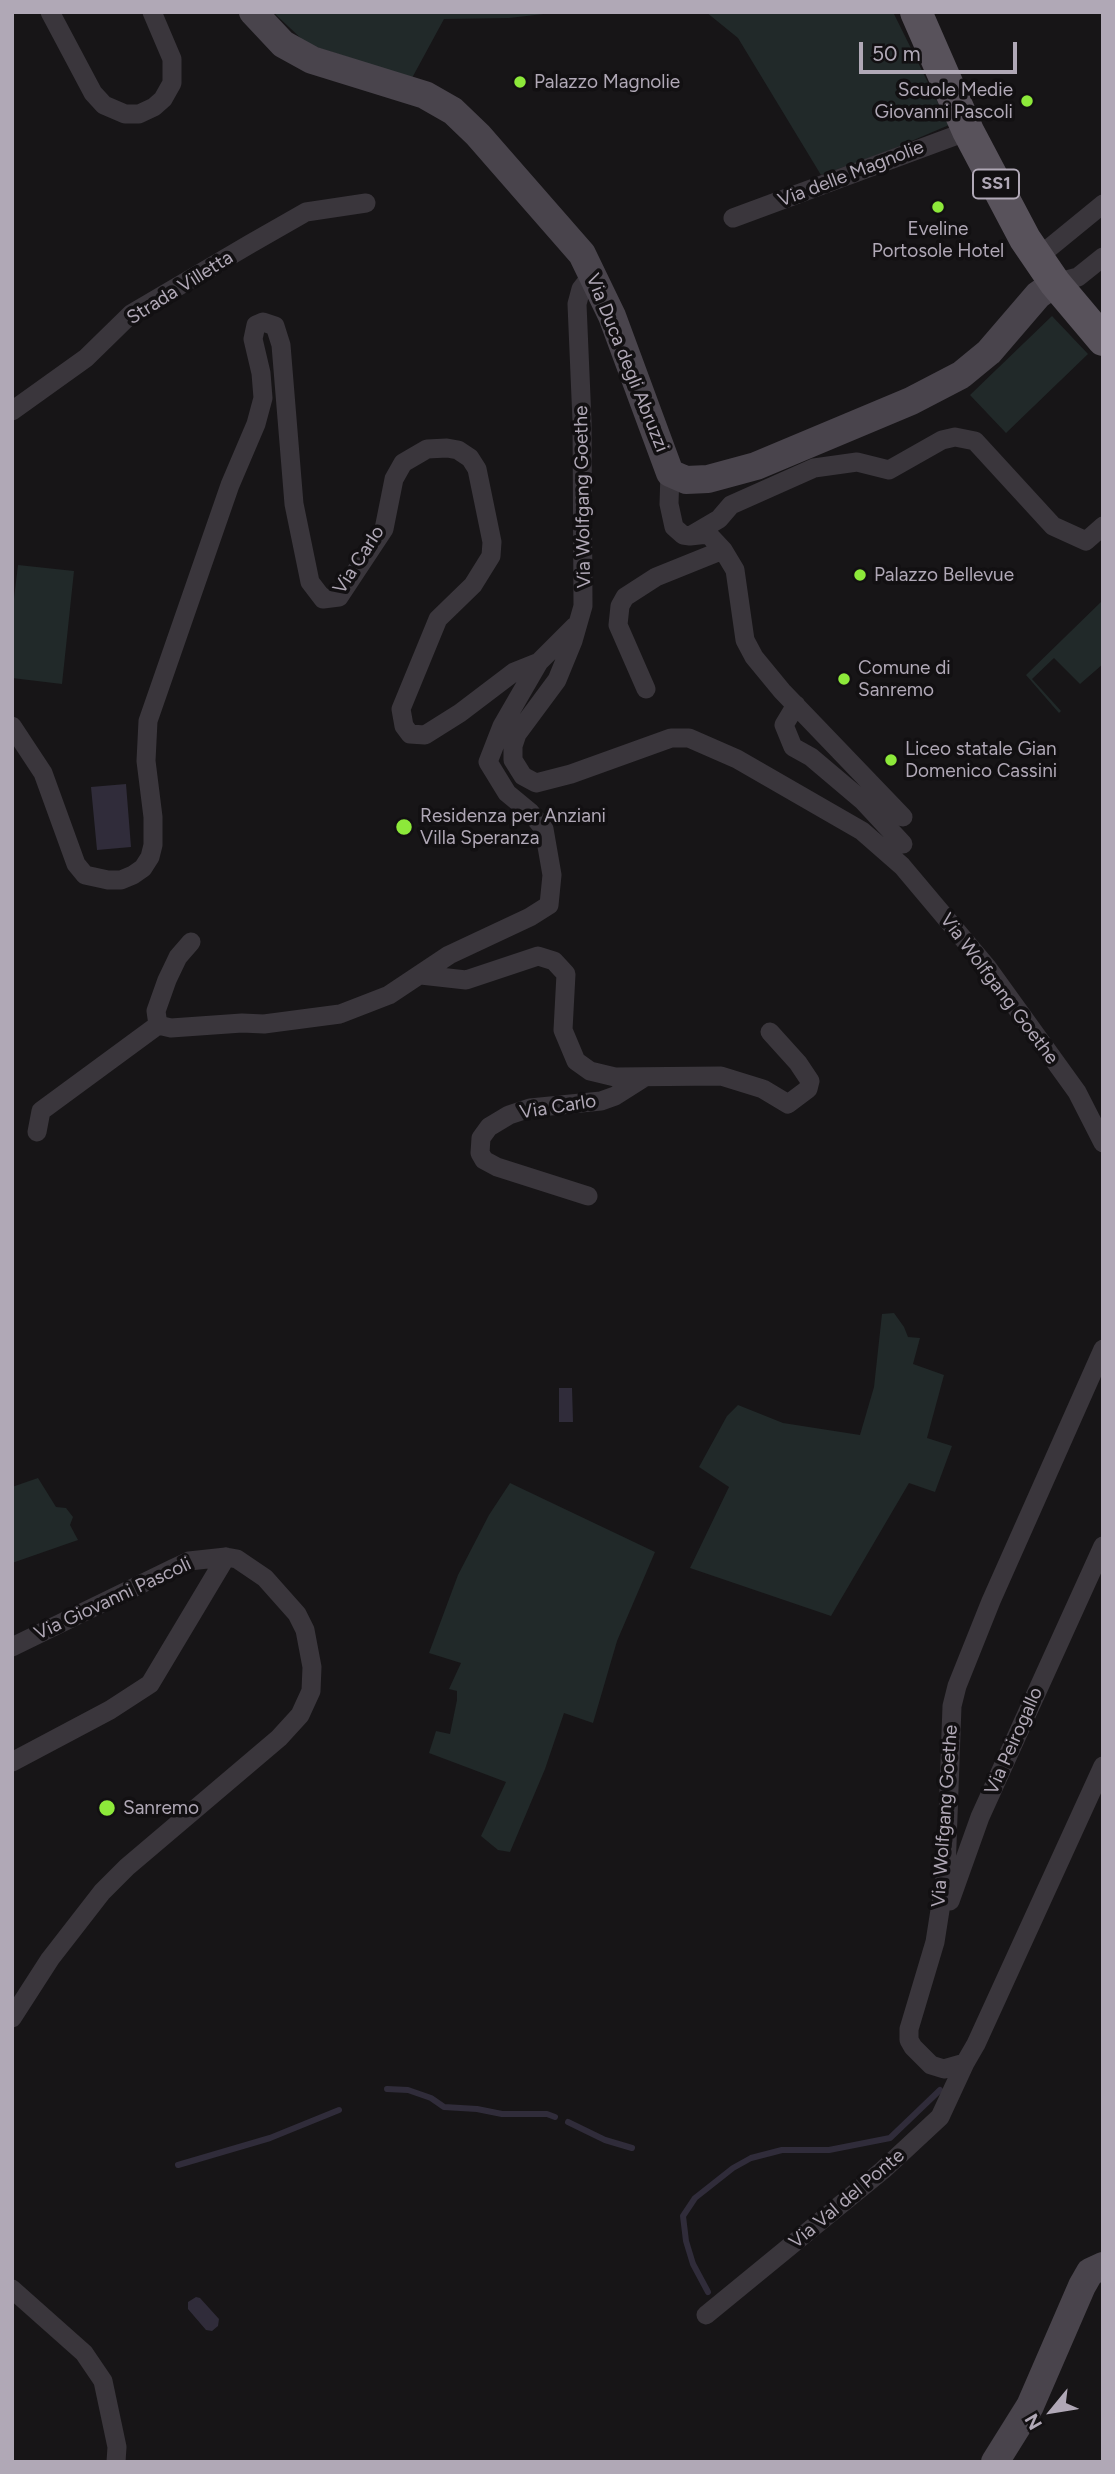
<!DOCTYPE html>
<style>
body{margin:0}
#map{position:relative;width:1115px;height:2474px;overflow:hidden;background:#171517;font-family:Figtree,sans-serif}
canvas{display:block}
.frame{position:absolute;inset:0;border:14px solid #b0a8b6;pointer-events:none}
.north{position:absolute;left:1017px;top:2376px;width:70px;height:70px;-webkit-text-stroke:5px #121012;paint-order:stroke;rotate:240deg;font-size:19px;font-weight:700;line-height:28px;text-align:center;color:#b0a8b6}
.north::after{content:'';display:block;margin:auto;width:24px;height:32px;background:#b0a8b6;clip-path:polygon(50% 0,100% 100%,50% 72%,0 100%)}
.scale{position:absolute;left:859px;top:42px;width:158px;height:32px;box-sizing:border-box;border:4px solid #b0a8b6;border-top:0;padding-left:9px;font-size:21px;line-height:24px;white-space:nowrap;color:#b0a8b6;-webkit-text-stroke:5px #121012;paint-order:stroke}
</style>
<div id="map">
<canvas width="1115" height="2474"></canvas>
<div class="frame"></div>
<div class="north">N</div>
<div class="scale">50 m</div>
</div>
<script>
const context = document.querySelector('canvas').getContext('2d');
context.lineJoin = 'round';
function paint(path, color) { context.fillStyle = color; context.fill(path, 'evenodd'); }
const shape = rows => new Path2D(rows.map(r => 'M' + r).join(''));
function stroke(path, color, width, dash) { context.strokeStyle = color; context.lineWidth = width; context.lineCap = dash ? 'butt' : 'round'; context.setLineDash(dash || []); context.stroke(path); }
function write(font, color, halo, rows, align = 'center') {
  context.font = font + ' Figtree,sans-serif'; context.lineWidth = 7; context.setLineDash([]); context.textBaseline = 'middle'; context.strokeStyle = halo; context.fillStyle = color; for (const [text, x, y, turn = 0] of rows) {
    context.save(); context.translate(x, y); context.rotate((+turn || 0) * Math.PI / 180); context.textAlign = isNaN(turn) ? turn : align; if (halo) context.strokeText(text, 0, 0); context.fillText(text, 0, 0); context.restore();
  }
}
paint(shape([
 [273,12,561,12,509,18,444,19,412,78,307,44],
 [706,12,893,12,949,125,888,151,821,175,738,38],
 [1052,316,1088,354,1006,433,970,395],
 [18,565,74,571,62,684,12,678,12,615],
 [1103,600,1103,664,1080,684,1054,658,1032,679,1061,711,1059,713,1026,675],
 [894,1313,904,1327,908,1337,920,1338,913,1364,944,1375,927,1438,952,1446,935,1492,909,1483,831,1616,690,1568,729,1487,699,1467,727,1416,738,1405,783,1423,860,1435,874,1387,882,1314],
 [38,1478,56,1507,66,1508,73,1517,70,1525,78,1540,12,1563,12,1487],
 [510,1483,655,1552,617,1641,593,1723,564,1713,545,1769,510,1852,498,1850,481,1836,506,1782,429,1753,436,1731,450,1734,457,1700,457,1691,449,1689,461,1663,429,1653,458,1575,489,1515]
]), '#212929');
paint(shape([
 [126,784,131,847,97,850,91,787],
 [559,1388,572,1388,573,1422,559,1422],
 [196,2297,200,2298,219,2319,218,2326,212,2331,206,2330,188,2309,188,2302]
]), '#302c3a');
stroke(shape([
 [387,2089,408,2090,431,2098,444,2107,477,2109,502,2114,547,2114,555,2117],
 [568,2122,605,2140,632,2148],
 [178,2165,270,2138,339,2110],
 [708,2292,693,2264,686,2241,683,2216,695,2198,733,2168,751,2158,782,2150,829,2150,890,2138,940,2090]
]), '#302c3a', 6);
stroke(shape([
 [50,12,93,93,104,105,125,114,139,114,154,107,163,99,172,83,172,59,152,12],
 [733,218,968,131],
 [1037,258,1103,204],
 [593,274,581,289,577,304,582,421,583,606,573,641,557,680,517,734,513,746,513,760,523,776,536,783,571,774,671,738,689,738,737,759,862,831,902,866,987,967,1077,1092,1103,1143],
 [1055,283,1078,277,1103,257],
 [12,411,86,358,131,314,250,244,306,212,366,203],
 [670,473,669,504,674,527,683,535,690,536,708,534,723,550,735,570,745,640,754,657,782,691,903,817],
 [690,536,719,519,731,505,814,468,857,462,889,470,942,440,955,437,975,441,1053,526,1086,541,1103,526],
 [646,689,618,625,620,606,625,597,656,577,723,550],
 [796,705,784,725,793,747,811,757,863,801,903,844],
 [12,726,43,773,76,864,85,875,108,880,121,880,133,875,143,868,150,857,153,845,153,817,146,761,148,721,230,485,256,424,263,398,261,373,253,339,256,325,263,322,275,326,281,345,294,504,310,582,323,599,339,597,384,529,394,479,403,463,427,449,447,448,458,450,470,458,477,469,492,542,491,556,473,585,438,619,401,709,404,726,410,734,425,735,460,713,514,672,539,662],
 [191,942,178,957,167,980,156,1011,158,1025,171,1028,242,1023,264,1024,340,1014,389,995,449,955,530,917,549,905,552,875,544,829,530,812,507,793,488,762,502,726,539,662,575,626],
 [421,975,466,980,538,956,554,961,566,974,563,1030,576,1061,590,1071,615,1077,721,1076,763,1089,788,1104,808,1089,810,1081,798,1063,770,1032],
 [37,1132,41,1111,158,1025],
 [588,1196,497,1167,484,1160,480,1153,481,1138,489,1127,509,1115,530,1108,601,1101,615,1096,645,1077],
 [1103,1349,991,1601,957,1686,952,1706,946,1872,935,1942,909,2029,909,2040,913,2047,931,2065,944,2069,965,2063,976,2044,1103,1766],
 [12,1647,172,1569,189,1561,226,1557,237,1559,265,1578,297,1614,305,1630,312,1667,311,1691,300,1715,279,1738,127,1867,102,1892,50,1959,12,2018],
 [12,1762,110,1710,150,1684,226,1557],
 [950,1901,980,1817,1103,1546],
 [12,2289,84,2353,103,2381,117,2447,116,2462],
 [706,2315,883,2170,940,2117,965,2063]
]), '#3a363c', 19);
stroke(shape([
 [253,12,283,44,312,60,425,95,453,111,478,135,582,254,612,316,670,473,686,480,708,479,756,466,911,401,961,375,989,352,1038,295,1055,283],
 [995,2462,1030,2406,1082,2286,1090,2272,1103,2266]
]), '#49444c', 28);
stroke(shape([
 [916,12,968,131,1025,239,1055,283,1103,340]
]), '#58525b', 32);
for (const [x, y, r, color] of [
 [520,82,7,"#8de93a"],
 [1027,101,7,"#8de93a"],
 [938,207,7,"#8de93a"],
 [860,575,7,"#8de93a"],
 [844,679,7,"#8de93a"],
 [891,760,7,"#8de93a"],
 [404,827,9,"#8de93a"],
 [107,1808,9,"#8de93a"]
]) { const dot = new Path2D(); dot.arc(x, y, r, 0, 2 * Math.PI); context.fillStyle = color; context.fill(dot); stroke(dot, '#121012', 2.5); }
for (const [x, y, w] of [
 [996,184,46]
]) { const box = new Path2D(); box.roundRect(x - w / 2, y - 14.5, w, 29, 5); context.fillStyle = '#121012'; context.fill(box); stroke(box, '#b0a8b6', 2); }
write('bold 18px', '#b0a8b6', null, [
 ["SS1",996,184]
]);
write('19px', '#b0a8b6', '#121012', [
 ["Palazzo Magnolie",534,82],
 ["Scuole Medie",1013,90,"right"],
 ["Giovanni Pascoli",1013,112,"right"],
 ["Eveline",938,229,"center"],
 ["Portosole Hotel",938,251,"center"],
 ["Palazzo Bellevue",874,575],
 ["Comune di",858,668],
 ["Sanremo",858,690],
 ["Liceo statale Gian",905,749],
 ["Domenico Cassini",905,771],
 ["Residenza per Anziani",420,816],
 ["Villa Speranza",420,838],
 ["Sanremo",123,1808]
], 'left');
write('19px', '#b0a8b6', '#121012', [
 ["Via delle Magnolie",851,174,-21],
 ["Strada Villetta",180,288,-32],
 ["Via Duca degli Abruzzi",627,363,68],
 ["Via Wolfgang Goethe",583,497,-91],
 ["Via Carlo",359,560,-57],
 ["Via Wolfgang Goethe",999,989,53],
 ["Via Carlo",558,1107,-9],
 ["Via Giovanni Pascoli",113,1599,-25],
 ["Via Peirogallo",1014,1741,-66],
 ["Via Wolfgang Goethe",945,1816,-86],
 ["Via Val del Ponte",847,2199,-40]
]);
</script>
